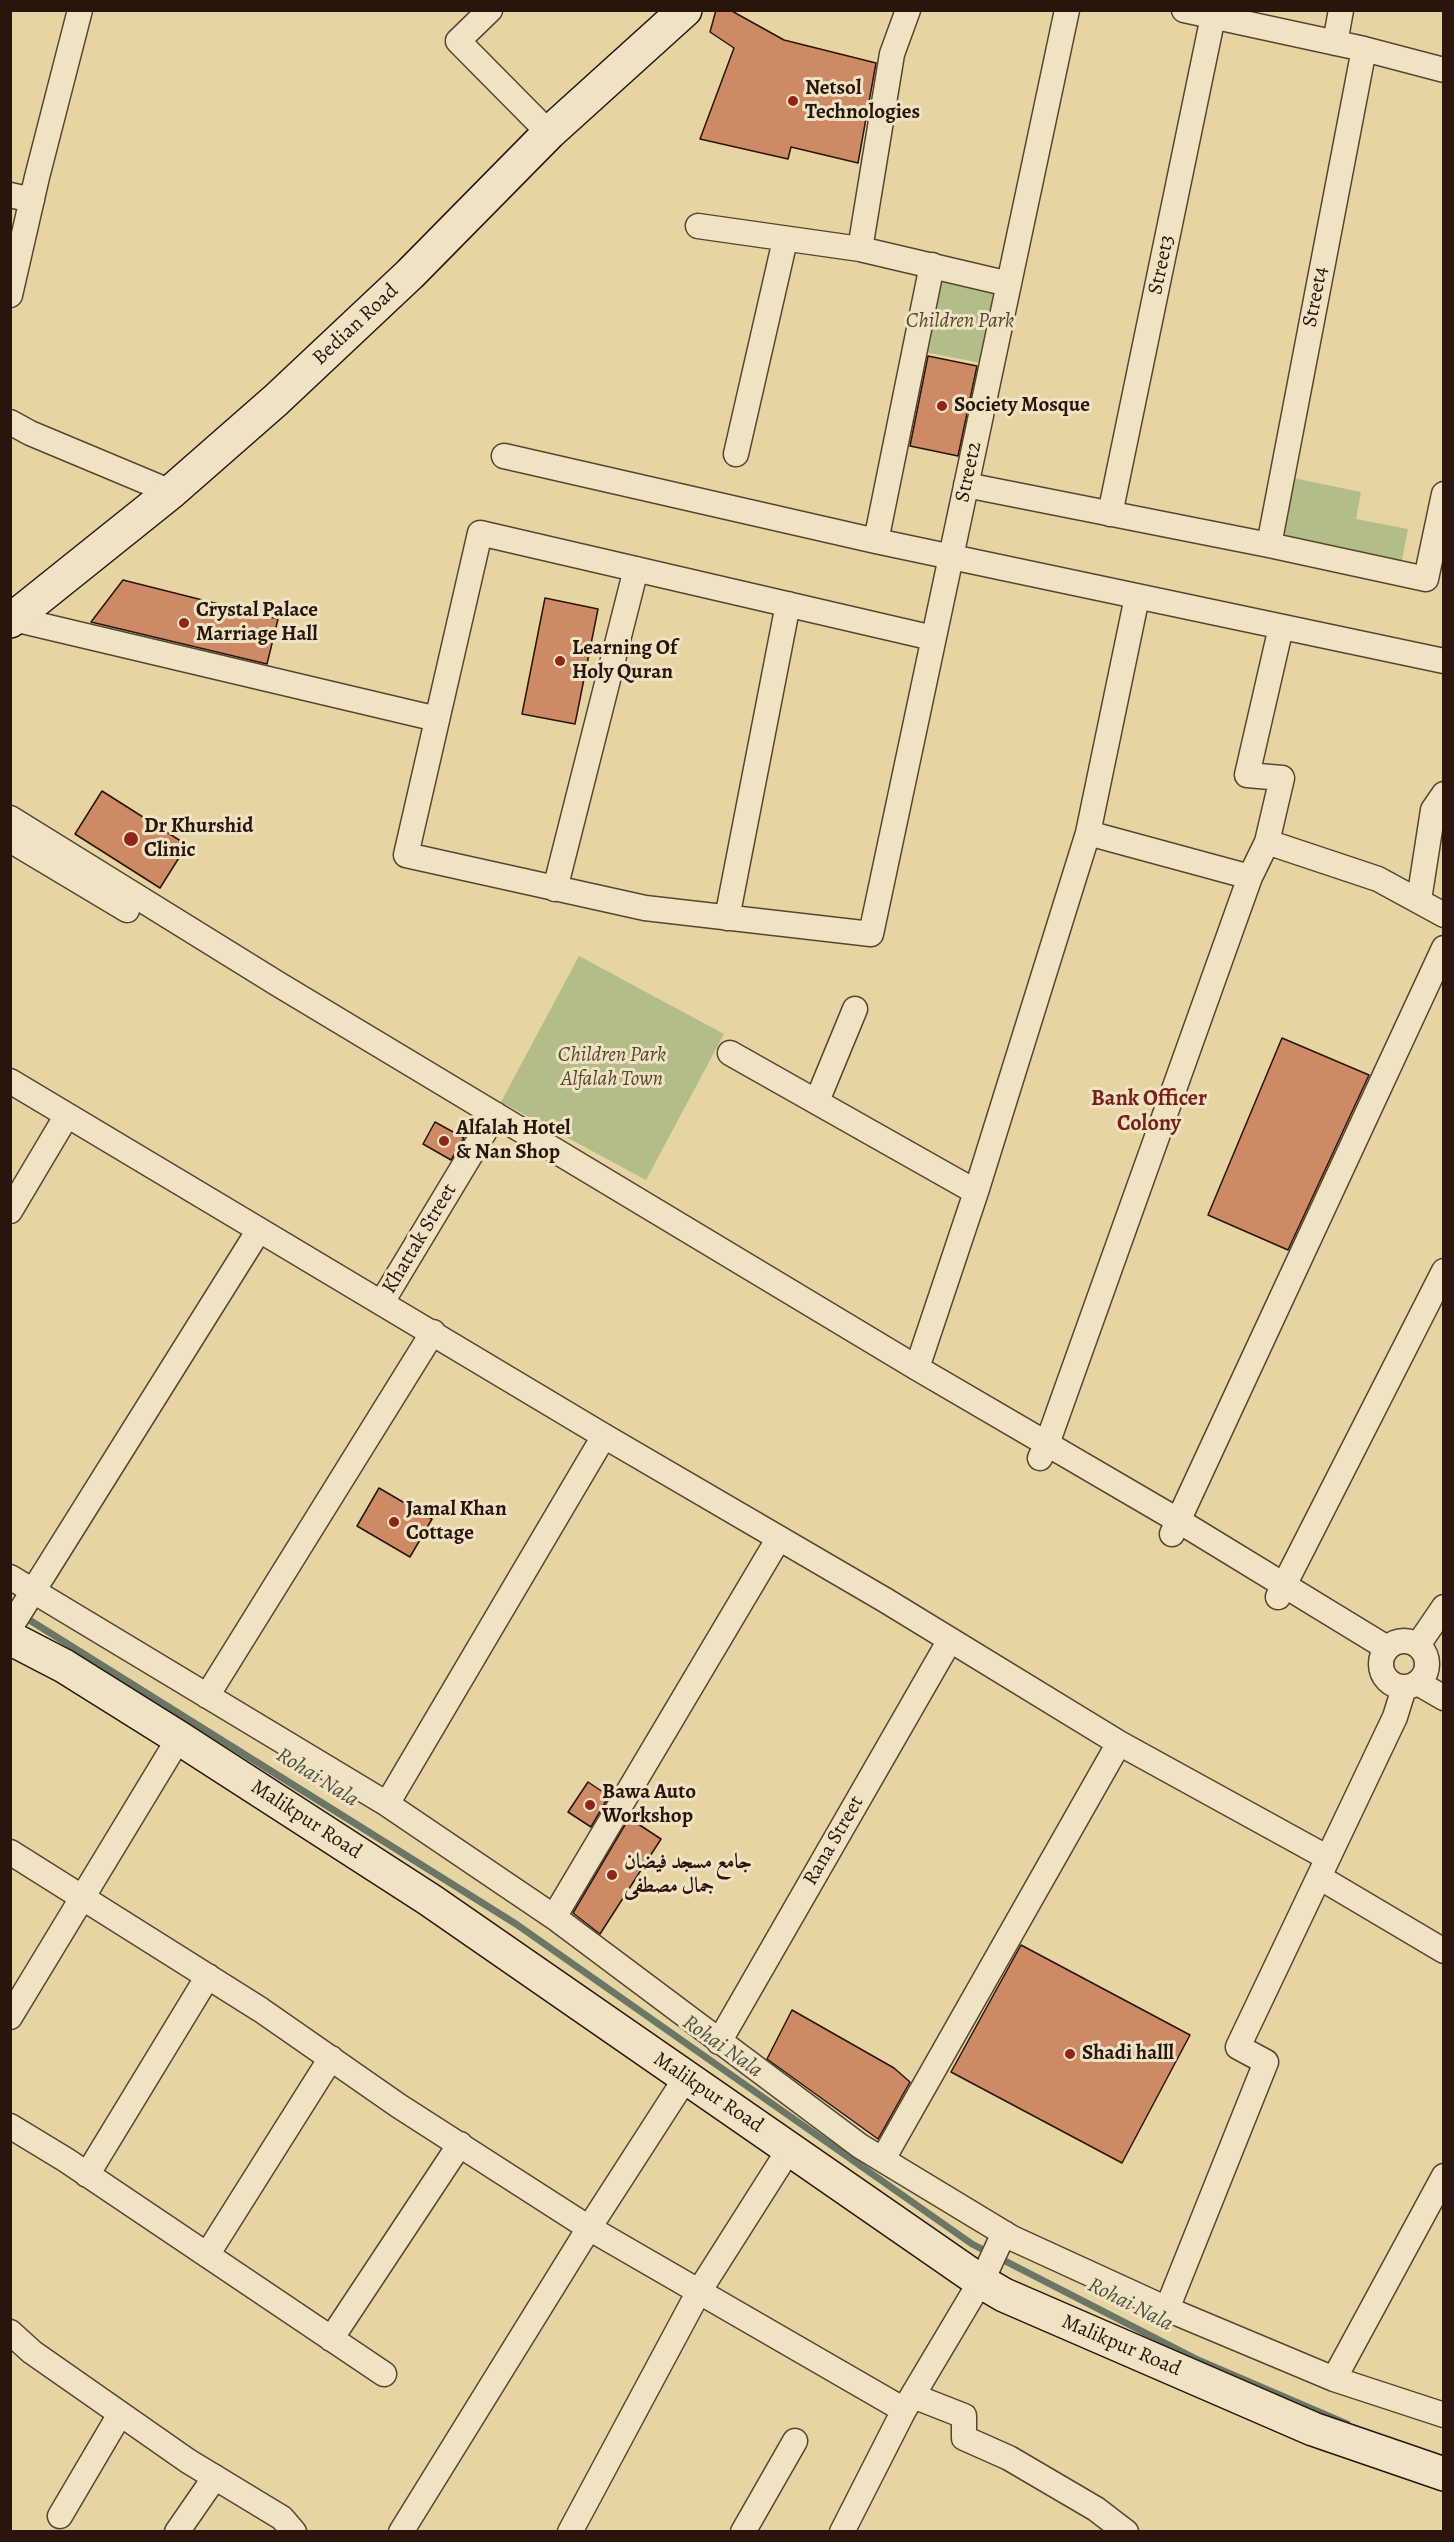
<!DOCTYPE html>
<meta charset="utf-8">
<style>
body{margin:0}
#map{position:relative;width:1454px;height:2542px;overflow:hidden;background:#e6d4a3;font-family:Alegreya,serif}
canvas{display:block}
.frame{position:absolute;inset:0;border:12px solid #28150b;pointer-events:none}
</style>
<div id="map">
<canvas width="1454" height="2542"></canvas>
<div class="frame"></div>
</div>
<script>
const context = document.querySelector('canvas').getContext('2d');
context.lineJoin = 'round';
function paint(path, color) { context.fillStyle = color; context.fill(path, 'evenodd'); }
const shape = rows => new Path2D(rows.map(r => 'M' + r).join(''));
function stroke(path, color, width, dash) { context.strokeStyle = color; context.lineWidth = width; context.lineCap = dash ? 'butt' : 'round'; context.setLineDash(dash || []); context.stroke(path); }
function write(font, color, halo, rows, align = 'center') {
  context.font = font + ' Alegreya,Amiri,serif'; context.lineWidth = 6; context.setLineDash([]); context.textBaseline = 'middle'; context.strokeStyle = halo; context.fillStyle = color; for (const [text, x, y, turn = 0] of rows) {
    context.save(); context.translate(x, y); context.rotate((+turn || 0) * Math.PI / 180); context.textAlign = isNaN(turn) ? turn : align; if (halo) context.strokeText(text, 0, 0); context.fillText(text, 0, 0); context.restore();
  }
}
paint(shape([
 [935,277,999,293,987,364,919,351],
 [1288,477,1361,492,1356,519,1408,529,1401,565,1276,540],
 [579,956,724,1034,646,1180,501,1102]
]), '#b3bd87');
stroke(shape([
 [23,1616,516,1924,972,2244,1198,2360,1347,2424]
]), '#6b7766', 7);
const building = shape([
 [716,10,730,10,784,40,876,63,858,163,791,147,788,159,700,139,734,48,710,32,716,10],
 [928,356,977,366,958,456,910,446,928,356],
 [123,580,278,619,267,664,91,622,123,580],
 [545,598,598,609,575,724,522,714,545,598],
 [102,791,187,845,160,888,75,834,102,791],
 [1282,1038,1369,1075,1288,1250,1208,1215,1282,1038],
 [435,1122,464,1138,451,1160,423,1144,435,1122],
 [379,1488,432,1519,410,1557,357,1526,379,1488],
 [588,1782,609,1796,591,1827,568,1812,588,1782],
 [629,1818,661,1839,600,1934,573,1913,629,1818],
 [1021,1945,1190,2035,1122,2163,951,2072,1021,1945],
 [792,2010,894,2068,910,2082,878,2139,767,2059,792,2010]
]);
paint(building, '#ce8965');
stroke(building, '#28150b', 1.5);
const street = shape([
 [490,10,458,41,549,133],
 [1184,10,1364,49,1444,70],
 [1335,43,1341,10],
 [10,195,32,200],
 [698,226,860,249,1009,284],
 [860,249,892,54,908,10],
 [10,295,37,177,80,10],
 [10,422,30,433,171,492],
 [736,454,785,240],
 [504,456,876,541,1444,661],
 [966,485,1269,545,1426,579,1444,494],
 [1110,514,1211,26,1211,16],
 [876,541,932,265],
 [1269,545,1364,49],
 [14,619,437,719],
 [933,638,480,533,406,855,645,908,871,934,1067,10],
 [10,818,278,984,917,1368,1179,1521,1387,1648],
 [1088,833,1250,877],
 [10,840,127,910],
 [1267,842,1378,879,1444,915],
 [555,889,636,569],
 [1419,900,1433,810,1444,794],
 [727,918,788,604],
 [730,1053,976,1192],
 [10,1081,604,1436,885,1600,1119,1743,1328,1858],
 [817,1101,855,1009],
 [10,1211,67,1115],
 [382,1302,495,1114],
 [917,1368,976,1192,1088,833,1137,597],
 [1040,1458,1047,1444,1250,877,1267,842,1282,778,1247,775,1281,627],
 [1172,1534,1444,948],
 [10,1577,387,1804,554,1917,860,2146,1012,2238,1167,2309,1334,2379,1444,2415],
 [1278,1597,1444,1271],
 [10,1628,259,1230],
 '1381 1664a23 23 0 1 1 46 0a23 23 0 1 1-46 0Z',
 [1418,1645,1444,1607],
 [1418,1683,1444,1698],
 [207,1696,433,1332],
 [387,1804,604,1436],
 [10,1852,261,2010,399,2106,589,2228,904,2410],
 [1319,1877,1444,1951],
 [554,1917,779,1538],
 [10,2017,179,1738],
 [719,2042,950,1640],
 [10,2126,66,2160,384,2374],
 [883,2159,1119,1743],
 [87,2175,208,1976],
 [207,2255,331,2058],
 [1167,2309,1266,2062,1238,2047,1395,1717,1404,1688],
 [10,2332,32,2352,188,2461,282,2518,294,2532],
 [331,2339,460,2144],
 [1334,2379,1444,2176],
 [913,2396,964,2416,964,2438,1009,2458,1096,2509,1126,2532],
 [60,2516,120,2414],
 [177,2532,215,2477],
 [401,2532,589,2228,685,2079],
 [570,2532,698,2293,790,2148],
 [743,2532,795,2441],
 [842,2532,904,2410,985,2274,1004,2233]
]);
const secondary = shape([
 [10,621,171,492,276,400,410,274,549,133,685,10],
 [10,1638,64,1666,179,1738,430,1900,980,2281,1004,2295,1313,2429,1444,2474]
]);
stroke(street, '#584531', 27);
stroke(secondary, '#28150b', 36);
stroke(street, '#efe3c3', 24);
stroke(secondary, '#efe3c3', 33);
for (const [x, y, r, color] of [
 [793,101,6,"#8f2418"],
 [942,406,6,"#8f2418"],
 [184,623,6,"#8f2418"],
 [560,661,6,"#8f2418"],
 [131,839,8,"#8f2418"],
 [444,1141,6,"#8f2418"],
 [394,1522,6,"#8f2418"],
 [590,1805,6,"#8f2418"],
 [612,1875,6,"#8f2418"],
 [1070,2054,6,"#8f2418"]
]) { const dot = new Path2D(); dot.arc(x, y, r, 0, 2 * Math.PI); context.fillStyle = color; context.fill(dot); stroke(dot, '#efe3c3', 2); }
write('bold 21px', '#28150b', '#efe3c3', [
 ["Netsol",805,89],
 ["Technologies",805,113],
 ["Society Mosque",954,406],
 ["Crystal Palace",196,611],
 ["Marriage Hall",196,635],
 ["Learning Of",572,649],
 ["Holy Quran",572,673],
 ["Dr Khurshid",144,827],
 ["Clinic",144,851],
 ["Alfalah Hotel",456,1129],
 ["& Nan Shop",456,1153],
 ["Jamal Khan",406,1510],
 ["Cottage",406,1534],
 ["Bawa Auto",602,1793],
 ["Workshop",602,1817],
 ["جامع مسجد فیضان",624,1863],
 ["جمال مصطفی",624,1887],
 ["Shadi halll",1082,2054]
], 'left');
write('21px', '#28150b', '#efe3c3', [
 ["Street3",1162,265,-78],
 ["Street4",1316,297,-79],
 ["Bedian Road",356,325,-43],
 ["Street2",969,472,-78],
 ["Khattak Street",420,1239,-59],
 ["Malikpur Road",306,1820,33],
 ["Rana Street",834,1841,-60],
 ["Malikpur Road",708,2093,34],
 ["Malikpur Road",1121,2346,23]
]);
write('italic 21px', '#524730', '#efe3c3', [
 ["Children Park",960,322],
 ["Children Park",612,1056],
 ["Alfalah Town",612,1080]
]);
write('bold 22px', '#7a1f14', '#efe3c3', [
 ["Bank Officer",1149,1100],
 ["Colony",1149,1125]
]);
write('italic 22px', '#4f4e40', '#efe3c3', [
 ["Rohai Nala",317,1778,32],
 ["Rohai Nala",722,2047,35],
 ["Rohai Nala",1130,2305,27]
]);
</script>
